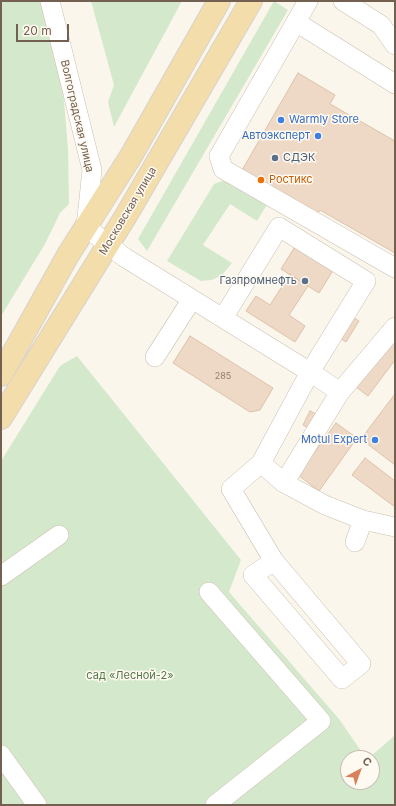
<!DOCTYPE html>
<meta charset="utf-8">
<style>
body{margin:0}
#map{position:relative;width:396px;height:806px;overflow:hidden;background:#fbf6ec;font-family:Inter,sans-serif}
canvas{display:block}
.frame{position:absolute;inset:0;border:2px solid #746050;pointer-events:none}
.north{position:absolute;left:340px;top:750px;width:40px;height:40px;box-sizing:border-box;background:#fefaf2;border:1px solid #c7bcb1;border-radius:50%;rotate:41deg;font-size:11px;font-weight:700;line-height:16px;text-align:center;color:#746050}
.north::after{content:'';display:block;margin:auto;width:14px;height:18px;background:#d8815d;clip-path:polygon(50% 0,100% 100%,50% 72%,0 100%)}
.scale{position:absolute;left:16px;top:24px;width:53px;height:18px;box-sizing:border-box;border:2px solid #746050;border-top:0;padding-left:5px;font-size:12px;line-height:14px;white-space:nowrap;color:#746050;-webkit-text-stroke:3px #fefaf2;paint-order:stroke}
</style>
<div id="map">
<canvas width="396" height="806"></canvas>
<div class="frame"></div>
<div class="north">С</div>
<div class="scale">20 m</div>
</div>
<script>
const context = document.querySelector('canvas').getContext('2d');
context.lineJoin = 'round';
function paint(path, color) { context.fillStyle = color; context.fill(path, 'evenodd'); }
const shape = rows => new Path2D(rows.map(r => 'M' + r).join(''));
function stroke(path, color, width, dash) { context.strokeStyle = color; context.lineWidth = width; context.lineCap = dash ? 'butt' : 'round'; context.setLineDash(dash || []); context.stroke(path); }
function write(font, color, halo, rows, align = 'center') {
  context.font = font + ' Inter,sans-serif'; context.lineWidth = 3; context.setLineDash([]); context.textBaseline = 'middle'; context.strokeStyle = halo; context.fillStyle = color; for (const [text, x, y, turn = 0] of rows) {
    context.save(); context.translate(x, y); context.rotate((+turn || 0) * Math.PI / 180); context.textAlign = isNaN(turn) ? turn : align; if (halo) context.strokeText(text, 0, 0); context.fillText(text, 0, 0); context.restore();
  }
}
paint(shape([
 [1,1,41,1,62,77,68,149,69,204,60,213,45,244,1,316],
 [91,1,182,1,114,127,108,102,114,85],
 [274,1,288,10,147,251,138,239],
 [222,181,235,183,268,203,257,221,230,204,203,245,232,263,222,275,212,280,201,281,167,261,214,184],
 [77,356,241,560,229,592,339,719,366,758,348,758,348,782,372,782,372,758,369,758,395,735,395,805,1,805,1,461,60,366]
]), '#d4e8cb');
const building = shape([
 [298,73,335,95,330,104,395,141,395,253,320,210,317,215,241,172,298,73],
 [296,245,334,269,319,293,281,269,296,245],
 [290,274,308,286,289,315,305,326,295,342,246,311,256,296,270,305,290,274],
 [351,316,359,321,346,342,338,337,351,316],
 [395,335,395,360,368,396,356,387,395,335],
 [190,336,273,388,260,410,250,412,173,363,190,336],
 [395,394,395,465,361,439,395,394],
 [310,411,318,415,310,429,303,425,310,411],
 [336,423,357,438,319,491,298,475,336,423],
 [365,458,395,481,395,507,352,475,365,458]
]);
paint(building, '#eed8c6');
stroke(building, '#dfc1a7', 1);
const minor = shape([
 [50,1,92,170,86,227,124,257,310,372,366,281,279,227,223,318],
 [308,1,219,156,223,169,395,268],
 [343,1,381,25,395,45],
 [296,22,395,84],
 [155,357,192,299],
 [261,463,284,483,325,505,363,520,395,527],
 [284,483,340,392],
 [355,542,363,520],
 [274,561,253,575,342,679,361,664,274,561,231,489,261,463,310,372,340,392,395,327],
 [1,576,59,535],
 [209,592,321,721,215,805],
 [1,755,37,805]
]);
const major = shape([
 [1,375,68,255,131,156,219,1],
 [1,418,127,214,251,1]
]);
stroke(minor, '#cdbfb2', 20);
stroke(major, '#d8d2ce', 24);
stroke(minor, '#fff', 19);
stroke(major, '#f3ddab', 22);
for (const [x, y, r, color] of [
 [281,120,4,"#3f7fe0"],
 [318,136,4,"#3f7fe0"],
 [275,158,4,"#5c6f8a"],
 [261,180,4,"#e8710a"],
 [305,281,4,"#5c6f8a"],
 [375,440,4,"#3f7fe0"]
]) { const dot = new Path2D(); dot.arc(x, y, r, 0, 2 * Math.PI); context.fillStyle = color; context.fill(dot); stroke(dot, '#fefaf2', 1.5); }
write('9px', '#927e6e', null, [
 ["285",223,376]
]);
write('11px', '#746050', '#fefaf2', [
 ["Волгоградская улица",77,116,77],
 ["Московская улица",128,211,-59]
]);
write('11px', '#366cbe', '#fefaf2', [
 ["Warmly Store",289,120,"left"],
 ["Автоэксперт",310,136],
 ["Motul Expert",367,440]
], 'right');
write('11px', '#4e5e75', '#fefaf2', [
 ["СДЭК",283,158],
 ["Газпромнефть",297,281,"right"]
], 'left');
write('11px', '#c56008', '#fefaf2', [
 ["Ростикс",269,180]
], 'left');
write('11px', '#547849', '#fefaf2', [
 ["сад «Лесной-2»",130,676]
]);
</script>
